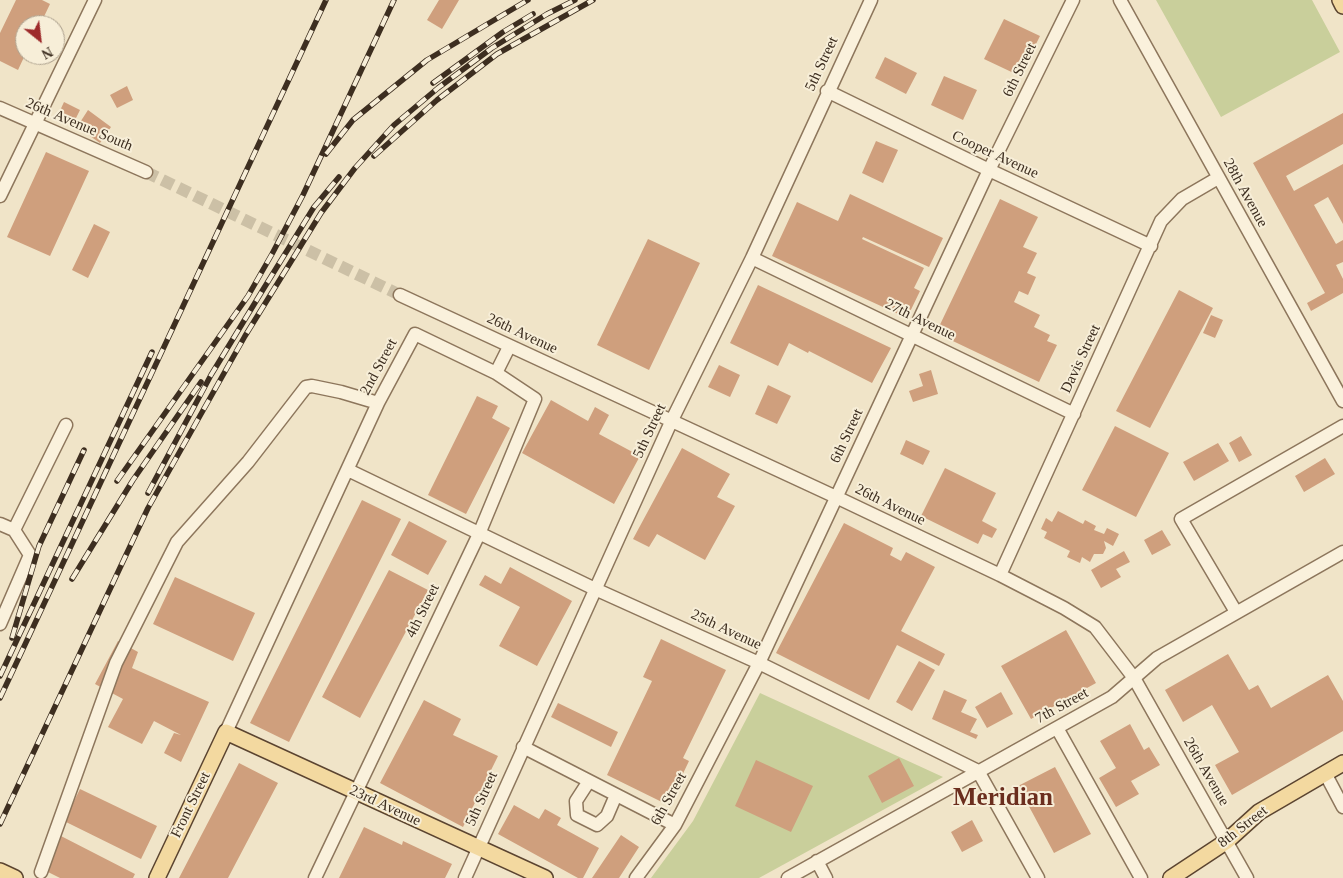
<!DOCTYPE html>
<style>
body{margin:0}
#map{position:relative;width:1343px;height:878px;overflow:hidden;background:#f0e4c8;font-family:"Times New Roman",serif}
canvas{display:block}
.north{position:absolute;left:15px;top:15px;width:50px;height:50px;box-sizing:border-box;background:#f7eed8;border:1px solid #ada18e;border-radius:50%;rotate:151deg;font-size:14px;font-weight:700;line-height:20px;text-align:center;color:#3d2e20}
.north::after{content:'';display:block;margin:auto;width:18px;height:22px;background:#9e2a2b;clip-path:polygon(50% 0,100% 100%,50% 72%,0 100%)}
</style>
<div id="map">
<canvas width="1343" height="878"></canvas>
<div class="north">N</div>
</div>
<script>
const context = document.querySelector('canvas').getContext('2d');
context.lineJoin = 'round';
function paint(path, color) { context.fillStyle = color; context.fill(path, 'evenodd'); }
const shape = rows => new Path2D(rows.map(r => 'M' + r).join(''));
function stroke(path, color, width, dash) { context.strokeStyle = color; context.lineWidth = width; context.lineCap = dash ? 'butt' : 'round'; context.setLineDash(dash || []); context.stroke(path); }
function write(font, color, halo, rows, align = 'center') {
  context.font = font + ' "Times New Roman",serif'; context.lineWidth = 4; context.setLineDash([]); context.textBaseline = 'middle'; context.strokeStyle = halo; context.fillStyle = color; for (const [text, x, y, turn = 0] of rows) {
    context.save(); context.translate(x, y); context.rotate((+turn || 0) * Math.PI / 180); context.textAlign = isNaN(turn) ? turn : align; if (halo) context.strokeText(text, 0, 0); context.fillText(text, 0, 0); context.restore();
  }
}
paint(shape([
 [1156,0,1312,0,1340,52,1221,117],
 [760,693,943,777,759,878,651,878,693,821]
]), '#c9cf9b');
paint(shape([
 [16,0,42,0,50,4,40,25,25,25,25,55,18,70,0,61,0,33],
 [439,0,459,0,442,29,427,20],
 [1004,19,1040,36,1020,76,984,59],
 [885,57,917,73,906,94,875,78],
 [944,76,977,90,963,120,931,105],
 [127,86,133,100,117,108,110,95],
 [64,102,80,110,73,124,57,117],
 [88,110,111,127,100,143,77,127],
 [1343,113,1343,144,1286,176,1294,191,1343,164,1343,224,1328,197,1314,205,1336,244,1343,240,1343,262,1336,265,1343,279,1343,293,1311,311,1307,303,1325,293,1253,163],
 [876,141,898,150,883,183,862,173],
 [46,152,89,171,50,256,7,237],
 [850,194,943,238,929,267,863,237,862,239,924,268,914,288,920,291,907,318,772,256,797,202,838,221],
 [1000,199,1038,217,1023,247,1037,253,1027,273,1036,277,1028,295,1019,291,1014,302,1040,315,1034,327,1050,335,1047,341,1057,345,1039,382,936,333],
 [94,224,110,232,88,278,72,270],
 [648,239,700,263,649,370,597,345],
 [758,285,891,348,872,383,809,351,808,353,789,343,778,366,730,343],
 [1179,290,1213,308,1150,428,1116,411],
 [1211,315,1223,320,1215,338,1203,333],
 [719,365,740,375,730,397,708,387],
 [931,370,938,394,913,402,909,391,923,386,919,374],
 [768,385,791,396,777,424,755,414],
 [477,396,498,406,492,418,510,428,466,514,428,495],
 [551,400,588,421,595,407,609,415,599,434,640,456,614,504,522,453],
 [1115,426,1169,453,1136,517,1082,490],
 [1241,436,1252,455,1239,462,1229,443],
 [906,440,930,451,923,465,900,454],
 [1218,443,1229,461,1194,481,1183,462],
 [682,448,730,474,717,497,735,506,705,560,657,534,649,547,633,539],
 [1325,458,1335,474,1304,492,1295,476],
 [945,468,996,493,982,521,997,529,992,538,983,534,978,544,921,516],
 [362,500,401,519,289,742,250,723],
 [1058,511,1083,524,1085,520,1096,526,1094,530,1104,534,1107,528,1119,534,1113,546,1104,541,1106,548,1103,554,1094,554,1090,562,1082,557,1080,563,1067,557,1070,551,1044,538,1047,532,1041,529,1046,518,1052,522],
 [409,521,447,541,428,575,391,555],
 [844,523,893,548,890,555,901,561,906,552,935,567,901,631,945,654,939,666,897,645,869,700,776,653],
 [1162,530,1171,545,1152,555,1144,540],
 [1124,551,1130,562,1116,569,1121,577,1101,588,1091,570],
 [510,567,572,601,537,666,499,646,520,607,479,585,485,575,501,584],
 [389,570,428,590,360,718,322,697],
 [175,577,255,613,233,661,153,624],
 [1066,630,1096,683,1031,719,1001,666],
 [661,639,726,670,683,758,689,761,668,805,607,775,652,681,643,677],
 [118,641,138,652,132,668,209,702,181,762,164,753,174,733,181,735,154,721,142,744,108,727,123,699,95,684],
 [1228,654,1249,690,1258,685,1271,708,1328,675,1343,701,1343,731,1232,795,1215,765,1239,752,1212,705,1183,722,1165,690],
 [919,661,935,670,912,711,896,702],
 [944,690,967,700,961,712,977,719,970,732,978,735,976,739,932,719],
 [1001,692,1013,714,987,728,975,707],
 [424,700,461,719,453,735,498,756,463,827,380,783],
 [558,703,618,732,611,747,551,717],
 [1130,724,1144,750,1149,747,1160,765,1131,781,1139,794,1116,807,1099,778,1116,768,1100,741],
 [899,758,914,786,882,803,868,776],
 [756,760,813,786,791,832,735,806],
 [239,763,278,783,228,878,179,878],
 [1055,767,1091,834,1054,853,1018,786],
 [80,789,157,826,141,859,64,821],
 [514,805,539,819,545,809,561,818,557,825,599,848,583,878,578,878,498,834],
 [972,820,983,841,962,852,951,832],
 [364,827,402,845,403,841,452,864,445,878,339,878],
 [59,835,135,874,133,878,60,878,42,869],
 [621,835,639,847,619,878,592,878]
]), '#cf9f7d');
stroke(shape([
 [146,172,400,295]
]), '#ccc0a6', 12, [12, 6]);
const minor = shape([
 [1120,0,1343,401],
 [827,91,989,170,1151,246],
 [0,108,146,172],
 [0,196,95,0],
 [752,258,1074,414],
 [400,295,836,497,1000,575,1064,608,1095,627,1134,678,1247,878],
 [496,373,509,347],
 [348,470,595,589,759,663,978,771,1038,878],
 [0,524,14,530,30,555,0,624],
 [14,530,66,425],
 [1000,575,1161,221,1182,199,1218,178],
 [1236,612,1181,519,1343,426],
 [1057,728,1141,878],
 [226,732,378,403,415,334,496,373,535,399,479,534,315,878],
 [523,747,675,825],
 [1325,773,1343,807],
 [589,781,576,801,577,815,597,825,607,816,616,795],
 [817,861,826,878],
 [41,872,116,663,177,542,248,462,306,387,312,386,341,392,378,403],
 [465,878,671,422,752,258,871,0],
 [636,878,675,825,759,663,989,170,1073,0],
 [788,878,1112,697,1157,658,1343,552]
]);
const major = shape([
 [1340,0,1343,6],
 [0,871,15,878],
 [157,878,226,732,545,878],
 [1171,878,1227,841,1259,812,1343,763]
]);
stroke(minor, '#8d765c', 15);
stroke(major, '#5b4430', 18);
stroke(minor, '#faf1dc', 12);
stroke(major, '#f3d9a0', 15);
const rail = shape([
 [433,83,503,32,533,14],
 [326,154,353,120,427,60,528,0],
 [374,156,437,100,497,54,593,0],
 [117,481,248,296,272,254,303,195,394,0],
 [148,493,211,375,264,288,314,207,339,177],
 [72,579,133,480,201,382],
 [12,638,39,546,84,450],
 [0,676,152,352],
 [0,698,326,0],
 [0,824,148,508,245,336,321,213,355,168,394,125,438,88,492,48,547,14,575,0]
]);
stroke(rail, '#3d2e20', 5.5);
stroke(rail, '#f7eed8', 4, [11]);
write('15px', '#3d2e20', '#f7eed8', [
 ["5th Street",822,64,-65],
 ["6th Street",1020,70,-64],
 ["26th Avenue South",79,125,23],
 ["Cooper Avenue",995,155,25],
 ["28th Avenue",1245,193,61],
 ["27th Avenue",920,320,26],
 ["26th Avenue",522,334,25],
 ["Davis Street",1081,359,-65],
 ["2nd Street",379,367,-62],
 ["5th Street",650,431,-65],
 ["6th Street",847,436,-65],
 ["26th Avenue",890,505,26],
 ["4th Street",423,611,-64],
 ["25th Avenue",726,630,25],
 ["7th Street",1062,706,-29],
 ["26th Avenue",1206,772,60],
 ["5th Street",482,799,-66],
 ["6th Street",669,799,-61],
 ["Front Street",191,805,-64],
 ["23rd Avenue",385,806,25],
 ["8th Street",1243,827,-38]
]);
write('bold 25px', '#6b2e1e', '#f7eed8', [
 ["Meridian",1003,799]
]);
</script>
